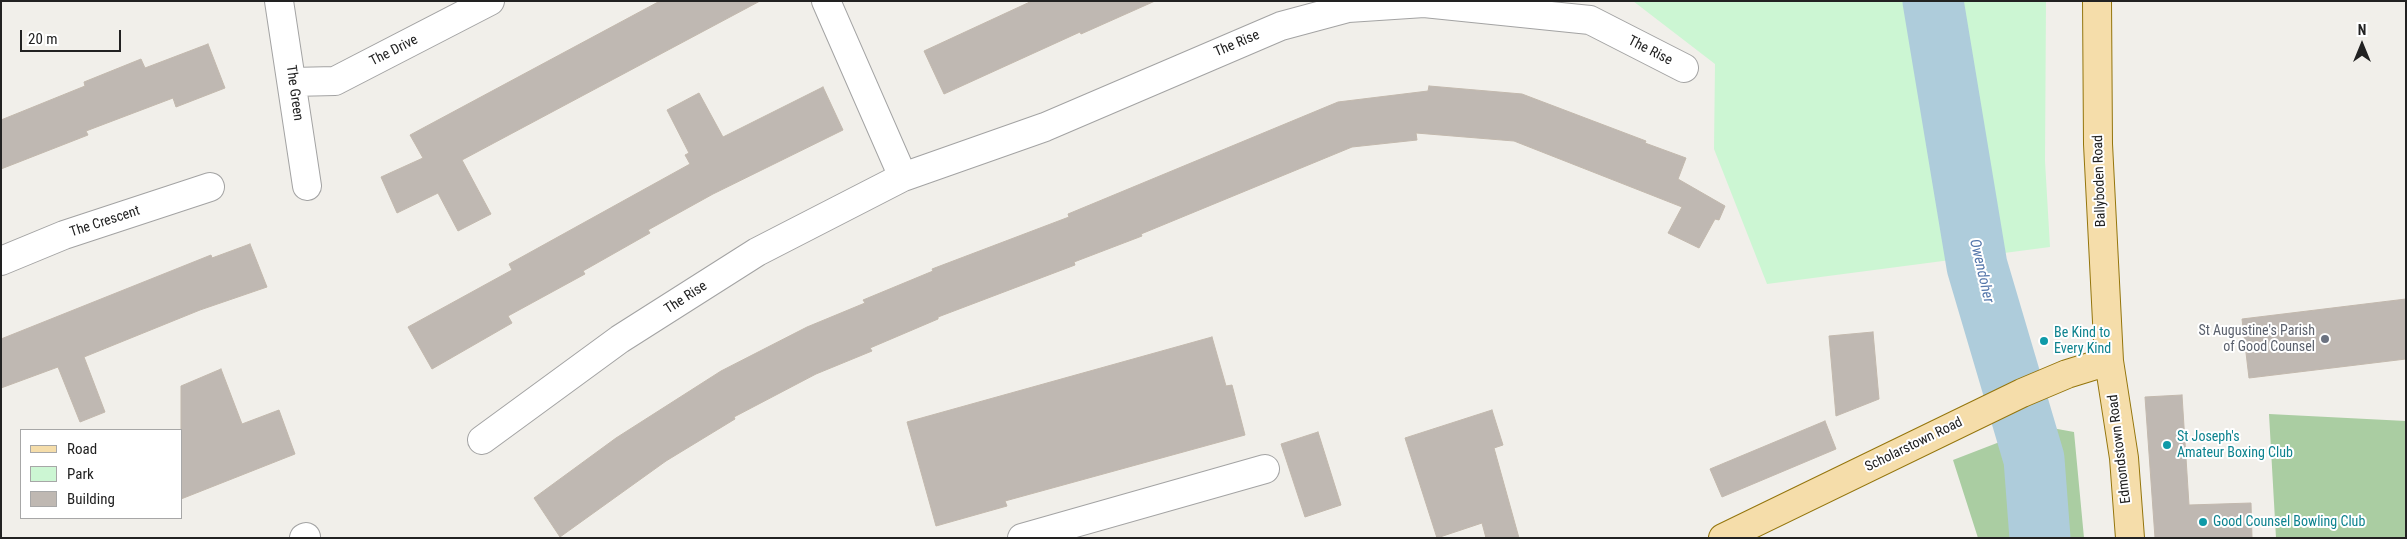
<!DOCTYPE html>
<style>
body{margin:0}
#map{position:relative;width:2407px;height:539px;overflow:hidden;background:#f1efea;font-family:"Roboto Condensed",sans-serif}
canvas{display:block}
.frame{position:absolute;inset:0;border:2px solid #222;pointer-events:none}
.legend{position:absolute;left:20px;top:429px;width:162px;height:90px;box-sizing:border-box;background:#fff;border:1px solid #a7a7a7;margin:0;padding:6px 9px;list-style:none;font-size:15px;color:#222}
.legend li{display:flex;align-items:center;gap:10px;height:25px}
.legend b{width:25px;border:1px solid #a7a7a7}
.north{position:absolute;left:2337px;top:20px;width:50px;height:50px;-webkit-text-stroke:4px #fff;paint-order:stroke;rotate:0deg;font-size:14px;font-weight:700;line-height:20px;text-align:center;color:#222}
.north::after{content:'';display:block;margin:auto;width:18px;height:22px;background:#222;clip-path:polygon(50% 0,100% 100%,50% 72%,0 100%)}
.scale{position:absolute;left:20px;top:30px;width:101px;height:22px;box-sizing:border-box;border:2px solid #222;border-top:0;padding-left:6px;font-size:15px;line-height:18px;white-space:nowrap;color:#222;-webkit-text-stroke:4px #fff;paint-order:stroke}
</style>
<div id="map">
<canvas width="2407" height="539"></canvas>
<div class="frame"></div>
<ul class="legend">
<li><b style="height:6px;background:#f5ddaa"></b>Road</li>
<li><b style="height:14px;background:#ccf6d3"></b>Park</li>
<li><b style="height:14px;background:#bfb8b2"></b>Building</li>
</ul>
<div class="north">N</div>
<div class="scale">20 m</div>
</div>
<script>
const context = document.querySelector('canvas').getContext('2d');
context.lineJoin = 'round';
function paint(path, color) { context.fillStyle = color; context.fill(path, 'evenodd'); }
const shape = rows => new Path2D(rows.map(r => 'M' + r).join(''));
function stroke(path, color, width, dash) { context.strokeStyle = color; context.lineWidth = width; context.lineCap = dash ? 'butt' : 'round'; context.setLineDash(dash || []); context.stroke(path); }
function write(font, color, halo, rows, align = 'center') {
  context.font = font + ' "Roboto Condensed",sans-serif'; context.lineWidth = 4; context.setLineDash([]); context.textBaseline = 'middle'; context.strokeStyle = halo; context.fillStyle = color; for (const [text, x, y, turn = 0] of rows) {
    context.save(); context.translate(x, y); context.rotate((+turn || 0) * Math.PI / 180); context.textAlign = isNaN(turn) ? turn : align; if (halo) context.strokeText(text, 0, 0); context.fillText(text, 0, 0); context.restore();
  }
}
paint(shape([
 [2269,414,2406,421,2406,538,2276,538],
 [2041,426,2074,432,2084,538,1978,538,1953,460]
]), '#aacda2');
paint(shape([
 [1633,1,2046,1,2045,161,2050,247,1767,284,1714,149,1715,64]
]), '#ccf6d3');
stroke(shape([
 [1933,1,1977,266,2034,459,2040,538]
]), '#aeccdb', 61);
const building = shape([
 [660,1,760,1,462,160,491,214,458,231,438,193,397,213,381,177,423,158,410,135,660,1],
 [1032,1,1155,1,1081,34,1080,32,944,94,924,51,1032,1],
 [208,44,225,88,176,107,173,98,86,131,88,135,1,169,1,120,85,86,84,82,141,59,145,68,208,44],
 [1429,86,1522,94,1646,141,1645,143,1686,158,1678,179,1725,206,1719,220,1715,219,1699,248,1668,233,1682,207,1514,141,1416,133,1417,140,1352,147,1141,234,1142,236,1074,262,1075,265,938,317,938,319,870,348,872,351,816,374,734,417,735,419,666,461,560,537,534,498,616,438,721,371,807,327,865,303,863,300,933,271,932,269,1069,217,1068,214,1338,102,1428,91,1429,86],
 [823,87,843,130,713,194,648,230,650,233,583,271,585,274,508,316,512,323,432,369,408,327,512,270,509,264,690,164,685,155,689,153,667,110,699,93,723,137,823,87],
 [250,244,267,287,200,310,84,357,105,412,80,422,58,367,1,388,1,339,211,255,212,258,250,244],
 [2406,299,2406,359,2249,378,2242,319,2406,299],
 [1873,332,1879,399,1836,416,1829,336,1873,332],
 [1212,337,1226,386,1232,385,1245,435,1005,501,1007,506,936,526,907,422,1212,337],
 [221,369,242,424,279,410,295,454,181,499,181,386,221,369],
 [2182,395,2189,505,2251,503,2252,538,2155,538,2145,397,2182,395],
 [1492,410,1503,445,1494,448,1519,538,1486,538,1482,523,1437,538,1405,438,1492,410],
 [1825,421,1836,449,1722,497,1710,469,1825,421],
 [1318,432,1341,505,1305,517,1281,444,1318,432]
]);
paint(building, '#bfb8b2');
stroke(building, '#c2b8ad', 1);
const minor = shape([
 [279,1,307,186],
 [826,1,903,177,1045,127,1281,26,1348,8,1424,3,1590,20,1684,68],
 [292,82,335,81,490,1],
 [1,261,64,235,210,187],
 [482,440,620,339,757,252,903,177],
 [304,538,306,537],
 [1022,538,1265,469]
]);
const major = shape([
 [2097,1,2098,144,2109,361,2124,458,2130,538],
 [1723,538,2022,393,2067,374,2109,361]
]);
stroke(minor, '#a3a3a3', 30);
stroke(major, '#94750c', 30);
stroke(minor, '#fff', 28);
stroke(major, '#f5ddaa', 28);
for (const [x, y, r, color] of [
 [2325,339,5,"#6b7280"],
 [2044,341,5,"#0f9aa8"],
 [2167,445,5,"#0f9aa8"],
 [2203,522,5,"#0f9aa8"]
]) { const dot = new Path2D(); dot.arc(x, y, r, 0, 2 * Math.PI); context.fillStyle = color; context.fill(dot); stroke(dot, '#fff', 2); }
write('14px', '#222', '#fff', [
 ["The Rise",1237,44,-23],
 ["The Drive",394,51,-27],
 ["The Rise",1650,51,27],
 ["The Green",294,93,82],
 ["Ballyboden Road",2100,181,-92],
 ["The Crescent",105,222,-18],
 ["The Rise",686,298,-33],
 ["Scholarstown Road",1914,445,-26],
 ["Edmondstown Road",2120,449,-97]
]);
write('14px', '#5b616d', '#fff', [
 ["St Augustine's Parish",2315,331],
 ["of Good Counsel",2315,347]
], 'right');
write('14px', '#0d838f', '#fff', [
 ["Be Kind to",2054,333],
 ["Every Kind",2054,349],
 ["St Joseph's",2177,437],
 ["Amateur Boxing Club",2177,453],
 ["Good Counsel Bowling Club",2213,522]
], 'left');
write('italic 15px', '#5577ab', '#fff', [
 ["Owendoher",1981,271,77]
]);
</script>
